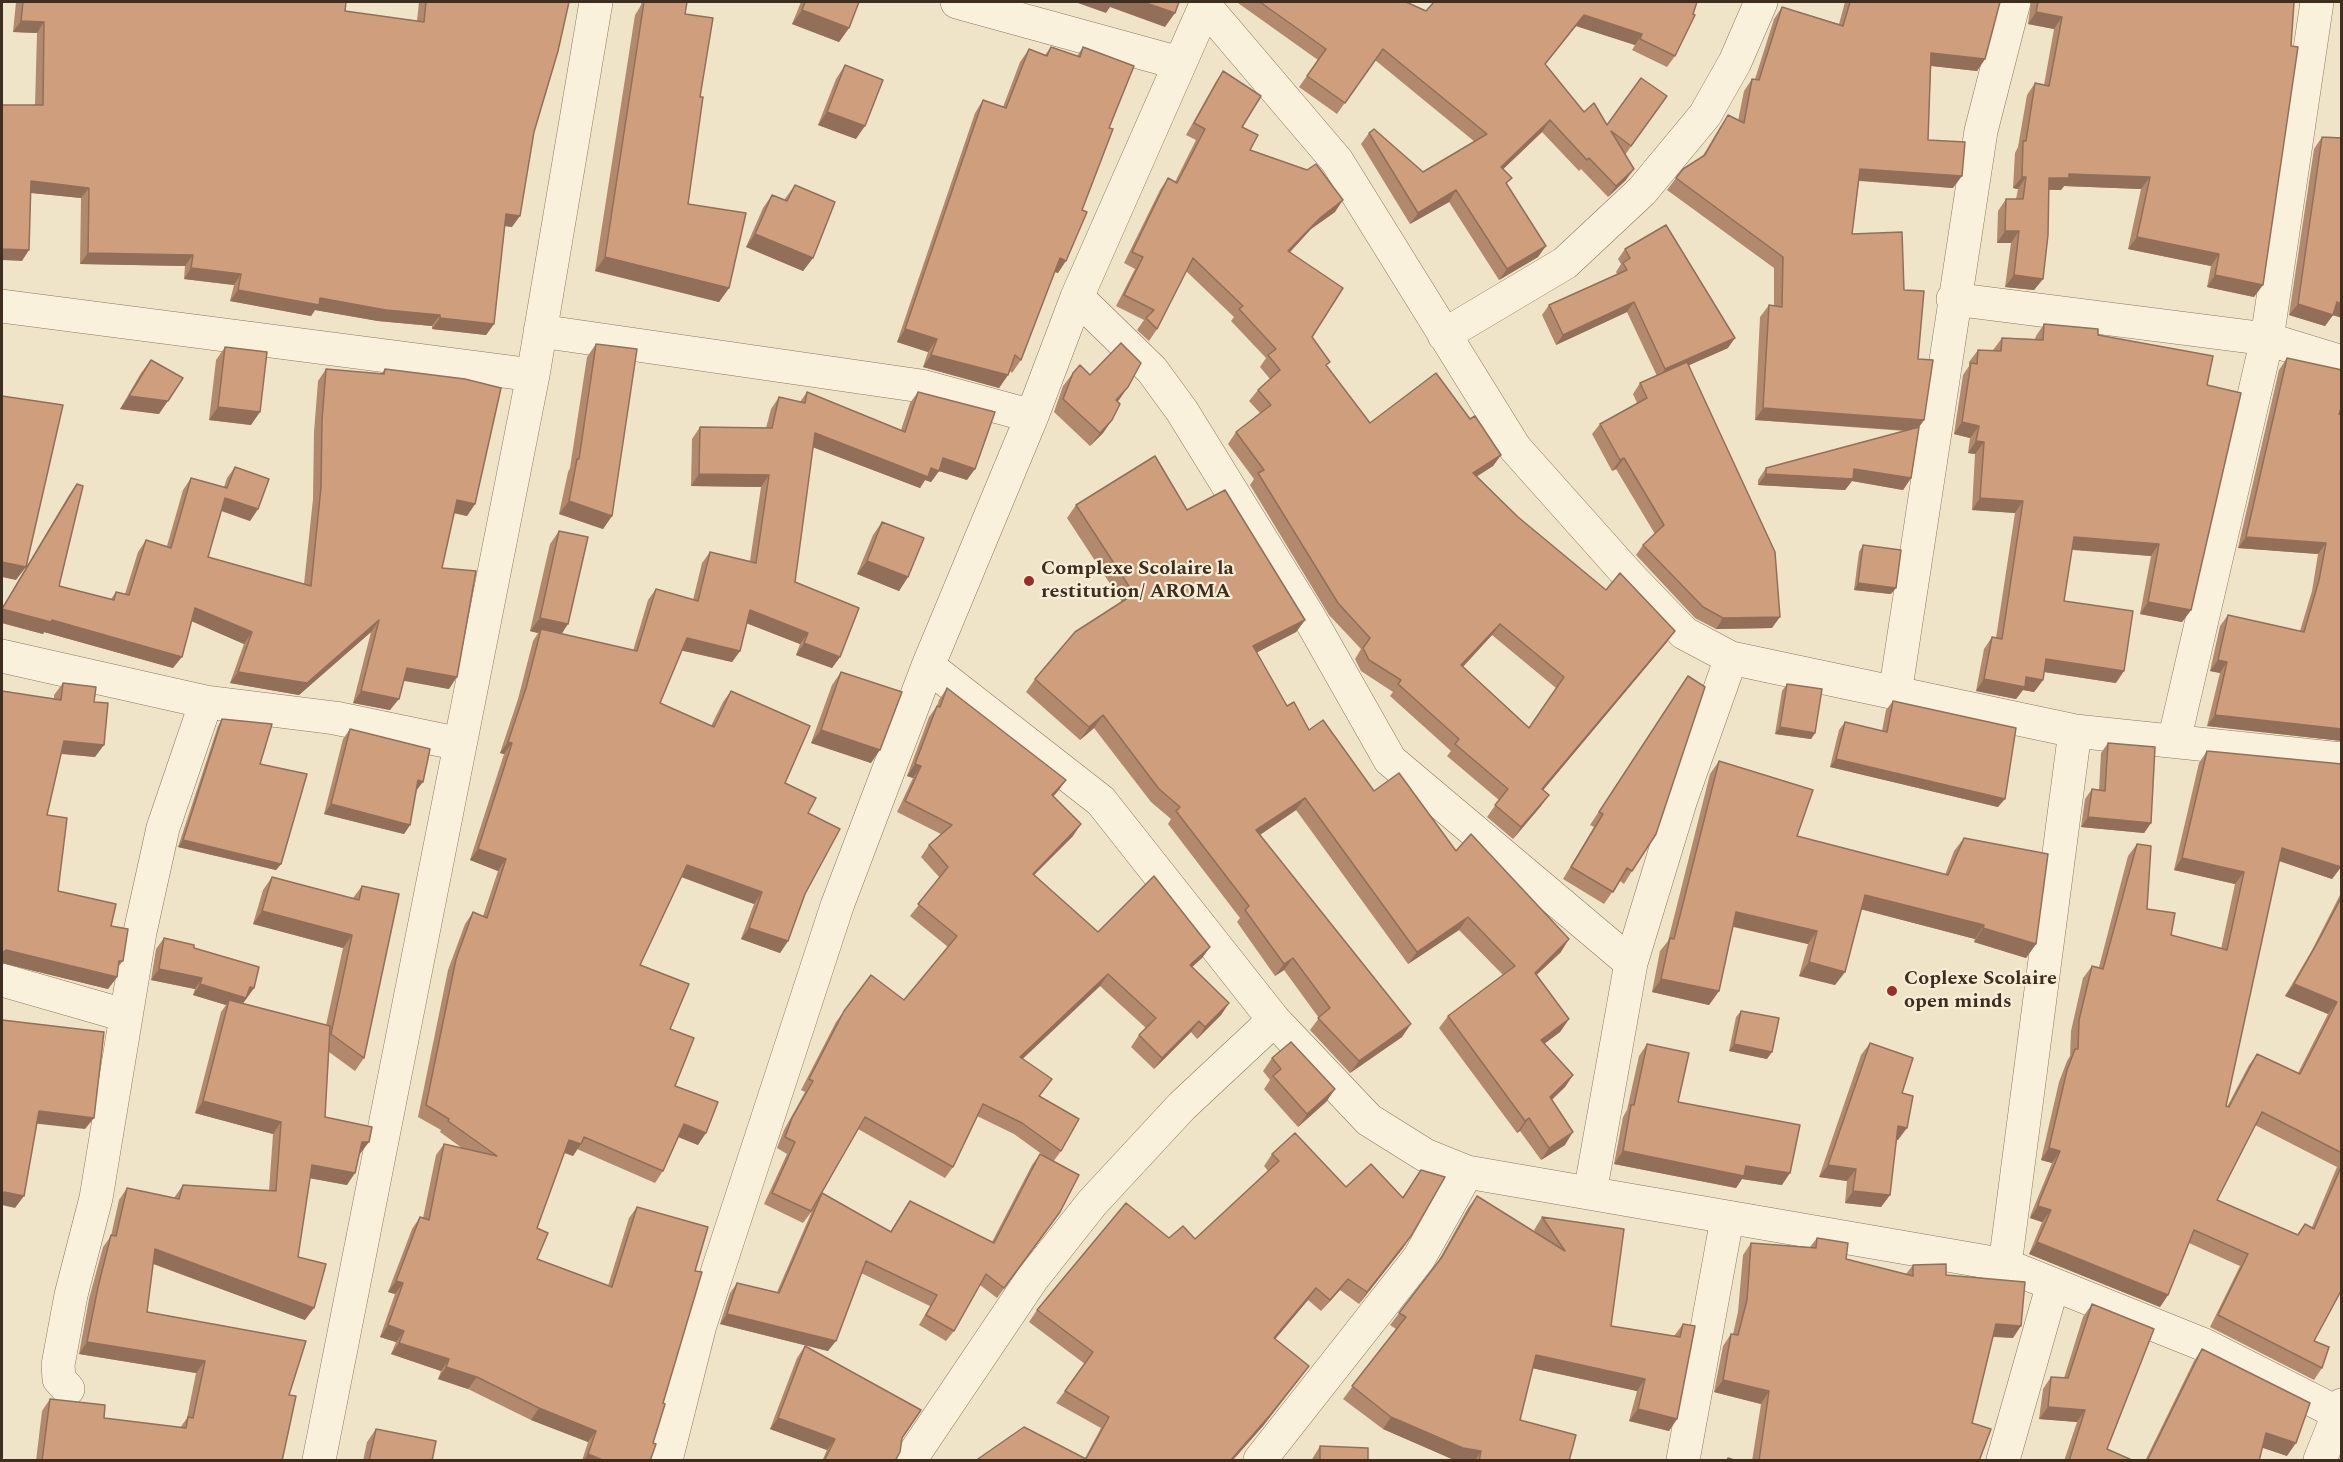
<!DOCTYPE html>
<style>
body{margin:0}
#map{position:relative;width:2343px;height:1462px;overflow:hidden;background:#f0e4c8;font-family:Spectral,serif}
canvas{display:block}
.frame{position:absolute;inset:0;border:3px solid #3d2e20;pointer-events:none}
</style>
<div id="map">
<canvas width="2343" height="1462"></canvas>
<div class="frame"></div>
</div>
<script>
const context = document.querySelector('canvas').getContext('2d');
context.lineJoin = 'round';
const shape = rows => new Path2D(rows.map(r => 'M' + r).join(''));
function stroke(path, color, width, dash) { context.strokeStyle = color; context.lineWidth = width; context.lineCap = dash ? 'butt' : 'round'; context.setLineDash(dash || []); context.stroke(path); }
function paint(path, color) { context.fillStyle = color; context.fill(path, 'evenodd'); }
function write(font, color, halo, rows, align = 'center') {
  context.font = font + ' Spectral,serif'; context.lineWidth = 4.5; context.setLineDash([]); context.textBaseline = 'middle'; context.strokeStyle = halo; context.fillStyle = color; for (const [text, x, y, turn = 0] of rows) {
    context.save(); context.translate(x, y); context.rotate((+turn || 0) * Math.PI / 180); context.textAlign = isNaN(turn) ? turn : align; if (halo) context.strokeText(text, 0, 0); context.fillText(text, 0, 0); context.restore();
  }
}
const minor = shape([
 [957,2,1179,63],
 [1205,6,1337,161,1515,448,1631,578,1684,633,1731,658,2075,731,2342,759],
 [1077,297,1152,370,1182,411,1309,617,1390,760,1631,963],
 [1953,299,2267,339,2342,362],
 [2,306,533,375],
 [540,331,921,386,1032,416],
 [1444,335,1565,263,1642,191,1705,115,1735,62,1761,2],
 [2,656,206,702,335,718,460,744],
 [928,666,1101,801,1274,1020,1369,1120,1425,1155,1467,1172,2005,1265,2202,1344,2338,1413],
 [1895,694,1981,131,2014,2],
 [2174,741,2267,339,2317,2],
 [2,980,124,1015],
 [1590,1193,1631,963,1681,799,1731,658],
 [2005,1265,2075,731],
 [68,1389,59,1379,58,1365,71,1295,96,1198,140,932,163,828,206,702],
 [319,1460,533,375,596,2],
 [666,1460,700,1325,837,906,928,666,1032,416,1077,297,1207,2],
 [910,1460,1032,1279,1092,1203,1182,1106,1274,1020],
 [1260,1460,1419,1258,1467,1172],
 [1683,1460,1727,1219],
 [2003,1460,2053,1284],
 [2320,1460,2342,1405]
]);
stroke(minor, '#8d765c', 34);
stroke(minor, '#faf1dc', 33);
paint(shape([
 [16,2,346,2,345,11,417,21,419,2,569,2,534,132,512,227,505,226,494,324,486,335,432,329,432,326,378,321,315,310,311,316,230,301,234,285,184,279,185,266,80,264,81,198,30,193,22,261,35,105,37,33,13,32],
 [642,2,687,2,685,14,700,97,688,204,729,288,719,302,595,271,635,15,640,7],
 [801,2,859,2,849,28,839,42,792,24],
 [1239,2,1406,2,1426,11,1697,2,1675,56,1667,67,1632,50,1635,45,1576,26,1545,64,1584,112,1607,125,1667,96,1625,155,1626,180,1608,197,1581,169,1579,171,1542,132,1503,169,1507,185,1538,257,1499,280,1449,202,1410,224,1361,144,1369,133,1423,172,1475,142,1375,60,1337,114,1299,87,1318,60,1238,3],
 [1845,2,2000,2,1985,59,1977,71,1931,66,1928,140,1953,188,1859,181,1852,234,1904,290,1918,359,1924,420,1919,427,1911,478,1903,490,1852,481,1845,490,1758,485,1758,480,1766,468,1905,431,1755,420,1760,317,1769,305,1774,306,1774,268,1667,190,1676,178,1702,157,1720,127,1728,115,1738,121,1744,91,1752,79,1755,79,1774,19,1782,7,1839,24],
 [2031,2,2294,2,2254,297,2207,287,2211,266,2128,249,2141,189,2064,186,2061,190,2048,190,2043,279,2034,290,2005,287,2011,243,1997,243,1998,211,2006,199,2016,199,2018,189,2013,188,2015,153,2018,147,2027,95,2035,83,2044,85,2054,29,2028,24],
 [1051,47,1077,56,1083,47,1109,128,1058,273,1055,272,1021,360,1012,373,1009,370,1008,375,999,388,923,367,928,352,897,342,975,113,983,100,1003,107,1020,62,1029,49,1045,55],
 [845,65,856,139,818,125,836,79],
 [1223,71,1250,150,1335,212,1311,229,1290,252,1312,337,1327,366,1370,423,1470,419,1501,455,1493,466,1477,476,1518,517,1667,642,1543,790,1541,806,1513,839,1487,817,1499,800,1447,756,1451,751,1390,696,1393,692,1361,671,1355,659,1361,649,1329,615,1250,485,1254,479,1228,444,1236,432,1261,414,1249,401,1258,390,1270,379,1260,367,1266,358,1231,321,1234,317,1186,271,1157,329,1149,341,1137,330,1144,320,1116,306,1135,269,1124,263,1160,190,1168,178,1175,182,1196,140,1186,135,1215,83],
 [1492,635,1556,688,1529,727,1463,667],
 [2322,137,2342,138,2342,318,2333,315,2325,326,2289,315,2314,149],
 [795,185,813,258,803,271,746,247,763,208,772,195,784,200],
 [1625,249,1728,348,1689,365,1772,628,1716,629,1695,618,1636,555,1643,545,1655,534,1616,469,1612,471,1592,434,1600,424,1637,403,1633,394,1640,383,1657,376,1627,312,1556,345,1542,315,1549,305,1617,274,1616,272,1621,264,1618,259],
 [2044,324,2098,335,2207,385,2191,610,2182,622,2140,614,2151,556,2072,550,2064,601,2116,683,2044,672,2043,680,2034,692,2023,690,2016,699,1976,691,1984,649,1992,637,1996,638,2015,513,1972,510,1975,454,1968,453,1970,438,1954,434,1963,375,1969,366,1969,362,1978,350,1993,350,2002,338,2035,339,2036,336],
 [596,344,612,516,603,529,559,514,568,472,570,468,587,357],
 [225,347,251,425,209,420,216,360],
 [2287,358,2339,414,2342,415,2342,741,2207,726,2220,673,2210,671,2220,626,2228,615,2300,631,2312,591,2318,554,2238,548,2279,370],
 [151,360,159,414,120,409,141,373],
 [326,369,381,374,385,369,475,504,467,516,454,513,442,568,449,689,404,680,390,710,353,703,371,632,299,695,230,683,244,644,191,621,173,668,44,632,43,634,2,623,2,608,69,495,77,484,59,586,111,599,116,592,125,594,138,552,146,540,167,546,183,490,191,478,224,487,227,478,235,467,258,509,250,521,221,511,208,557,304,584,313,499,314,432,318,381],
 [1073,373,1118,402,1112,420,1103,433,1090,446,1054,412,1063,386],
 [807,392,901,430,910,403,918,392,967,480,939,471,931,482,925,480,920,488,813,447,795,582,840,657,832,668,796,655,800,644,746,623,740,651,732,662,682,650,660,703,711,726,723,702,731,691,785,783,808,813,805,894,788,941,780,953,741,939,754,904,681,877,640,965,670,1029,675,1086,698,1145,678,1137,663,1171,655,1183,577,1149,573,1156,564,1153,537,1228,537,1259,608,1286,629,1218,637,1207,695,1271,653,1443,650,1461,582,1461,588,1442,531,1420,468,1389,438,1379,441,1371,391,1354,396,1342,380,1337,395,1294,388,1292,412,1229,420,1217,423,1218,436,1155,444,1144,462,1148,440,1132,441,1130,418,1117,448,970,465,924,473,912,483,916,498,871,470,860,504,754,500,753,518,699,533,641,538,633,530,631,550,544,559,531,561,634,633,651,648,600,656,589,693,600,702,563,710,552,750,561,761,487,691,486,692,439,700,427,766,428,771,409,779,397,800,402],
 [1076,505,1187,510,1305,620,1296,632,1256,653,1287,706,1309,730,1374,791,1456,851,1561,952,1536,975,1569,1019,1560,1032,1544,1044,1573,1075,1565,1087,1552,1100,1565,1145,1541,1160,1520,1131,1517,1133,1439,1028,1448,1016,1503,975,1459,930,1408,964,1296,810,1260,835,1402,1037,1350,1073,1310,1030,1319,1018,1284,970,1275,976,1237,922,1240,918,1168,824,1171,819,1151,802,1094,728,1080,740,1026,692,1035,679,1122,602,1067,518],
 [882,522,908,577,899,591,857,574,873,535],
 [1863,545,1891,594,1854,590,1859,552],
 [841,672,871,763,811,743,832,685],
 [1688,676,1632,871,1624,884,1620,881,1604,904,1563,879,1594,827,1590,825],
 [63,683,94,702,95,757,61,754,47,815,58,891,111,926,123,961,118,967,117,977,108,989,2,963,2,691,54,699,54,695],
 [1787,684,1815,733,1811,739,1775,734,1782,691],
 [947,688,1066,780,1058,791,1053,797,1073,836,1034,875,1098,932,1210,947,1202,958,1192,967,1229,1003,1221,1015,1197,1039,1191,1032,1154,1069,1131,1047,1139,1035,1146,1028,1100,986,1022,1059,1039,1096,1061,1151,1053,1162,1060,1212,997,1298,980,1285,954,1331,946,1341,919,1325,930,1306,861,1273,828,1351,720,1324,730,1293,737,1283,777,1292,812,1211,803,1223,764,1204,787,1154,777,1148,784,1130,805,1092,801,1090,836,1022,844,1011,904,1000,948,947,910,916,940,878,921,857,929,845,941,834,897,812,913,778,907,776,929,717,937,706,939,700],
 [977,1116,1014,1134,1050,1160,1040,1154,1032,1165,992,1242,910,1201,890,1232,821,1195,858,1129,945,1178,953,1167],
 [1893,701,1998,807,1830,767,1839,730,1845,722,1882,731,1886,710],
 [222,719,260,764,281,864,276,870,178,847,218,726],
 [350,729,416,791,410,825,404,834,324,814,343,739],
 [2108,743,2151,823,2144,833,2081,827,2085,799,2092,789,2099,790,2101,753],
 [2207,751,2341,867,2332,879,2279,861,2226,1106,2227,1107,2249,1065,2257,1054,2298,1073,2328,1014,2285,996,2312,950,2342,891,2342,1294,2339,1293,2314,1341,2322,1368,2314,1380,2210,1327,2240,1266,2189,1243,2168,1295,2160,1307,2029,1254,2042,1222,2030,1218,2031,1214,2052,1163,2041,1160,2059,1082,2067,1061,2070,1056,2071,1031,2083,978,2092,966,2099,967,2128,856,2137,844,2147,909,2171,935,2221,949,2235,884,2174,870,2199,763],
 [2255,1125,2337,1167,2312,1227,2305,1224,2297,1235,2217,1200],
 [1719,761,1797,836,1945,875,1954,851,1964,838,2036,944,2026,958,1974,942,1975,939,1861,909,1845,972,1835,985,1799,976,1808,944,1733,927,1719,991,1709,1005,1652,992,1660,951,1668,941,1710,774],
 [272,877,353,898,362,886,364,1058,355,1071,329,1052,325,1117,360,1154,359,1154,347,1185,310,1178,298,1257,305,1320,153,1264,147,1312,289,1395,282,1461,36,1461,42,1411,50,1399,104,1418,180,1428,187,1418,196,1373,79,1354,89,1299,103,1247,111,1236,119,1200,127,1188,174,1198,183,1185,269,1191,273,1134,195,1113,221,1012,226,1005,193,995,195,989,151,980,156,949,164,938,194,948,254,988,243,1003,326,1025,343,948,253,924,263,890],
 [1741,1011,1767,1059,1729,1051,1736,1017],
 [1870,1043,1902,1093,1898,1140,1896,1139,1890,1195,1881,1207,1845,1203,1847,1181,1819,1177,1861,1055],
 [1647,1044,1678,1102,1782,1185,1742,1179,1736,1188,1614,1164,1623,1117,1627,1110,1639,1056],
 [1272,1058,1335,1089,1326,1102,1298,1127,1264,1089,1270,1080,1263,1071],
 [1272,1154,1346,1187,1402,1198,1421,1170,1403,1248,1359,1304,1340,1290,1321,1311,1308,1300,1275,1339,1301,1377,1263,1426,1232,1461,975,1461,1085,1458,1101,1428,1056,1403,1085,1364,1029,1322,1037,1310,1169,1238,1195,1239,1268,1171,1264,1166],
 [1477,1196,1536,1233,1534,1230,1542,1217,1624,1229,1611,1326,1674,1336,1683,1324,1677,1419,1669,1431,1629,1421,1637,1391,1532,1368,1520,1420,1569,1461,1457,1461,1383,1429,1343,1399,1396,1329,1390,1325,1436,1265,1468,1208],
 [1817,1238,1846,1259,1906,1274,1913,1265,1946,1275,2013,1338,1993,1337,1972,1423,1979,1461,1752,1461,1761,1404,1714,1392,1723,1346,1731,1334,1733,1334,1738,1312,1743,1255,1751,1243,1810,1247],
 [2092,1304,2107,1449,2134,1461,2064,1461,2077,1422,2039,1419,2043,1389,2051,1377,2064,1378,2083,1317],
 [805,1346,902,1438,895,1461,822,1461,827,1450,770,1429,797,1358],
 [2202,1349,2287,1456,2262,1447,2259,1461,2145,1461,2194,1361],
 [376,1429,432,1461,363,1461,367,1442],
 [1320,1446,1368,1461,1311,1461]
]), '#b2896c');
paint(shape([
 [1075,2,1143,2,1175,13,1165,27,1110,7,1106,13],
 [802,10,849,28,839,42,792,24],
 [2036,12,2062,17,2054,29,2028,24],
 [1584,15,1642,34,1635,45,1576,26,1537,75],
 [21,21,44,22,37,33,13,32],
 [1931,53,1985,59,1977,71,1923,65],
 [827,112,865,126,856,139,818,125],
 [1550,120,1542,132,1494,178,1501,167],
 [1634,169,1626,180,1608,197,1616,186],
 [1860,169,1962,176,1953,188,1852,180],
 [2069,174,2150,177,2141,189,2064,186,2061,190,2040,189,2049,178],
 [2022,177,2026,177,2018,189,2013,188],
 [31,181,89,188,81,198,23,192],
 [1456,190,1449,202,1410,224,1418,213],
 [1343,200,1335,212,1311,229,1280,263,1288,251,1320,218],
 [506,214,520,216,512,227,498,225],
 [2005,231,2019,231,2011,243,1997,243],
 [755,234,813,258,803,271,746,247],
 [2137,237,2219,254,2211,266,2128,249],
 [1546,246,1538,257,1499,280,1507,269],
 [2,249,29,250,22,261,2,260],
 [88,253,193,255,185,266,80,264],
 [605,257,729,288,719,302,595,271],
 [1060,258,1066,261,1058,273,1052,271],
 [191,268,241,274,234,285,184,279],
 [2014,275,2043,279,2034,290,2005,287],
 [2215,275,2263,285,2254,297,2207,287],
 [238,290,320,298,440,315,432,326,378,321,315,310,311,316,230,301],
 [1634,302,1627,312,1556,345,1563,335],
 [2337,302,2342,304,2342,318,2333,315,2325,326,2289,315,2298,304],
 [440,318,494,324,486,335,432,329],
 [905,329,937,339,928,352,897,342],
 [1735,338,1728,348,1658,379,1665,369],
 [931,355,1008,375,999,388,923,367],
 [1128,387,1119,400,1107,413,1116,400],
 [129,396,168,401,159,414,120,409],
 [218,407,260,412,251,425,209,420],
 [1763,408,1924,420,1916,431,1755,420],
 [1112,420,1103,433,1090,446,1100,433],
 [1962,422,1979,426,1970,438,1954,434],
 [815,433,931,468,943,458,975,469,967,480,939,471,931,482,925,480,920,488,807,445],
 [1976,441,1984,442,1975,454,1968,453],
 [1501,455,1493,466,1465,484,1473,473],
 [1624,458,1616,469,1612,471,1620,460],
 [1854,469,1911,478,1903,490,1852,481,1845,490,1758,485,1766,474],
 [699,474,769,475,761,487,691,486],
 [225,498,258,509,250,521,217,509],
 [1980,498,2023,501,2015,513,1972,510],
 [457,500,475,504,467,516,449,512],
 [569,501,612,516,603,529,559,514],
 [2074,537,2159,544,2151,556,2066,549],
 [2246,537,2326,543,2318,554,2238,548],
 [867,561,908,577,899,591,857,574],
 [2,562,26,567,16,580,2,577],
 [1858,583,1896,588,1891,594,1854,590],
 [2148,602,2191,610,2182,622,2140,614],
 [195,608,252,632,244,644,187,619],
 [2,609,52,620,182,657,173,668,44,632,43,634,2,623],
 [750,610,808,633,800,644,741,621],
 [1780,617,1772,628,1716,629,1723,618],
 [540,618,568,624,559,638,541,629,538,633,530,631],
 [379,620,371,632,299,695,230,683,238,672],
 [1305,620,1296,632,1244,659,1253,646],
 [1500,624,1492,635,1453,677,1461,665],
 [1675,631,1667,642,1534,801,1542,789],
 [687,638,740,651,732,662,679,650],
 [804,643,840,657,832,668,796,655],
 [2046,659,2124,671,2116,683,2038,671],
 [2218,660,2227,662,2220,673,2210,671],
 [407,668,457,677,449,689,399,680],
 [2026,677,2043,680,2034,692,2023,690,2016,699,1976,691,1984,679],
 [361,691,399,699,390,710,353,703],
 [1103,715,1094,728,1080,740,1089,727],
 [2215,715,2342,729,2342,741,2207,726],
 [1780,727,1815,733,1811,739,1775,734],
 [821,730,880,750,871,763,811,743],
 [64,741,104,745,95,757,55,753],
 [508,742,512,743,504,754,500,753],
 [1836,759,2005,799,1998,807,1830,767],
 [915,764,921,766,913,778,907,776],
 [418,780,423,782,416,791],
 [1066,780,1058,791,1044,806,1052,795],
 [1549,795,1541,806,1513,839,1521,827],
 [1305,798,1296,810,1248,843,1256,830],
 [331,804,410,825,404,834,324,814],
 [2088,817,2151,823,2144,833,2081,827],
 [1081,824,1073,836,1024,885,1033,874],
 [183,840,281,864,276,870,178,847],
 [2282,848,2341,867,2332,879,2274,859],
 [478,849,506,859,498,871,470,860],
 [2182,858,2244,872,2235,884,2174,870],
 [687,865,762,892,754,904,679,876],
 [1865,895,1984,925,1975,939,1856,908],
 [262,911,352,935,343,948,253,924],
 [1736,912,1817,931,1808,944,1727,925],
 [1468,917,1459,930,1408,964,1417,952],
 [749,928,788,941,780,953,741,939],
 [1983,928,2036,944,2026,958,1974,942],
 [1569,939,1561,952,1526,985,1535,973],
 [1210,947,1202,958,1182,976,1190,965],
 [6,950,117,977,108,989,2,963,2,953],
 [1293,958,1284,970,1275,976,1284,964],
 [1809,962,1845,972,1835,985,1799,976],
 [159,969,202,978,195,989,151,980],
 [1108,974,1100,986,1012,1069,1020,1057],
 [1661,979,1719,991,1709,1005,1652,992],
 [200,984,250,987,254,988,239,1009,229,1000,226,1005,193,995],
 [2294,984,2337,1002,2328,1014,2285,996],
 [1229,1003,1221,1015,1197,1039,1205,1027],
 [1569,1019,1560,1032,1532,1053,1541,1040],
 [1199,1021,1191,1032,1154,1069,1162,1058],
 [1411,1024,1402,1037,1350,1073,1359,1061],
 [1734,1044,1772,1052,1767,1059,1729,1051],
 [1573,1075,1565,1087,1541,1109,1550,1097],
 [1335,1089,1326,1102,1298,1127,1307,1114],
 [203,1101,281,1122,273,1134,195,1113],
 [39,1111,94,1118,85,1129,31,1123],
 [1529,1118,1520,1131,1517,1133,1525,1121],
 [684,1124,706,1133,698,1145,676,1136],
 [1898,1126,1907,1128,1898,1140,1889,1138],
 [1573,1132,1565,1145,1541,1160,1549,1148],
 [569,1140,581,1144,573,1156,561,1151],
 [362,1142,369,1142,360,1154,353,1154],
 [2049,1148,2060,1151,2052,1163,2041,1160],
 [1623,1151,1746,1166,1790,1173,1782,1185,1742,1179,1736,1188,1614,1164],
 [312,1165,355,1173,347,1185,303,1177],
 [1828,1165,1856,1169,1847,1181,1819,1177],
 [1853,1191,1890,1195,1881,1207,1845,1203],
 [4,1192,24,1196,15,1208,2,1205,2,1196],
 [2038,1206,2051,1210,2042,1222,2030,1218],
 [1411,1236,1403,1248,1359,1304,1367,1292],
 [2037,1242,2168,1295,2160,1307,2029,1254],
 [155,1249,314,1308,305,1320,146,1261],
 [1348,1279,1340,1290,1321,1311,1330,1300],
 [396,1281,403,1283,395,1294,388,1292],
 [1316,1288,1308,1300,1266,1350,1274,1338],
 [727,1314,836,1341,828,1351,720,1324],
 [1996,1324,2021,1326,2013,1338,1987,1336],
 [388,1325,404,1331,396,1342,380,1337],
 [87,1342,205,1361,196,1373,79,1354],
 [399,1343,449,1359,441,1371,391,1354],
 [1536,1355,1645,1379,1637,1391,1527,1367],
 [1309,1366,1263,1426,1232,1461,1230,1461],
 [446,1367,477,1377,468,1389,438,1379],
 [1723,1380,1769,1391,1761,1404,1714,1392],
 [2048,1407,2085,1410,2077,1422,2039,1419],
 [539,1408,596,1431,588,1442,531,1420],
 [1638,1409,1677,1419,1669,1431,1629,1421],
 [1391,1417,1481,1451,1475,1461,1454,1460,1383,1429],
 [778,1418,835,1439,827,1450,770,1429],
 [2266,1433,2296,1443,2287,1456,2257,1446],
 [588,1454,605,1461,583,1461]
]), '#916f58');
const building = shape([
 [23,2,346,2,345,11,424,22,426,2,569,2,558,51,534,132,520,216,506,214,494,324,440,318,440,315,386,310,320,298,319,305,238,290,241,274,191,268,193,255,88,253,89,188,31,181,29,250,2,249,2,105,43,105,44,22,21,21,23,2],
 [644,2,687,2,685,14,713,18,700,97,703,97,688,204,746,213,729,288,605,257,644,2],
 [805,2,859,2,849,28,802,10,805,2],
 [1143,2,1179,2,1175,13,1143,2],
 [1260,2,1406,2,1426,11,1434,2,1697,2,1693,14,1695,15,1675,56,1640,39,1642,34,1584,15,1545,64,1584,112,1594,103,1607,125,1641,78,1667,96,1631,146,1611,131,1634,169,1616,186,1589,158,1587,160,1550,120,1501,167,1512,178,1506,183,1546,246,1507,269,1456,190,1418,213,1369,133,1374,129,1423,172,1487,134,1383,49,1345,103,1307,76,1326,49,1260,2],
 [1850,2,2000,2,1985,59,1931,53,1928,140,1965,142,1962,176,1860,169,1852,234,1902,232,1904,290,1924,291,1918,359,1933,360,1924,420,1763,408,1769,305,1782,307,1783,257,1676,178,1683,169,1705,155,1728,115,1744,123,1752,79,1759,80,1782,7,1843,26,1850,2],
 [2038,2,2294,2,2291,46,2298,47,2263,285,2215,275,2219,254,2137,237,2150,177,2069,174,2069,178,2049,178,2048,235,2043,279,2014,275,2019,231,2005,231,2006,199,2023,199,2026,177,2022,177,2023,141,2026,141,2035,83,2049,86,2062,17,2036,12,2038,2],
 [1051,47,1080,57,1083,47,1134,66,1109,128,1113,129,1082,210,1087,212,1066,261,1060,258,1021,360,1015,355,1008,375,931,355,937,339,905,329,983,100,1006,108,1029,49,1047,56,1051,47],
 [845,65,883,80,865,126,827,112,845,65],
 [1223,71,1261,96,1242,127,1258,135,1250,150,1307,170,1316,164,1343,200,1320,218,1288,251,1343,288,1312,337,1330,362,1326,365,1370,423,1436,373,1470,419,1475,416,1501,455,1473,473,1518,517,1606,590,1620,573,1675,631,1542,789,1549,795,1521,827,1495,805,1508,789,1455,744,1459,739,1398,684,1401,680,1369,660,1363,648,1370,638,1338,603,1258,473,1264,470,1236,432,1271,405,1258,390,1280,370,1268,355,1276,349,1239,309,1243,306,1193,258,1157,329,1146,318,1154,310,1124,295,1143,257,1132,252,1168,178,1177,183,1205,129,1194,123,1223,71],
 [1500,624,1564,677,1529,728,1461,665,1500,624],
 [2322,137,2342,138,2342,304,2337,302,2333,315,2298,304,2322,137],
 [795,185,835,202,813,258,755,234,772,195,787,201,795,185],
 [1666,225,1735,338,1665,369,1634,302,1563,335,1549,305,1627,270,1623,263,1630,258,1625,249,1666,225],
 [2044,324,2098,329,2098,335,2213,356,2207,385,2241,393,2191,610,2148,602,2159,544,2074,537,2064,601,2133,611,2124,671,2046,659,2043,680,2026,677,2025,687,1984,679,1992,637,2002,639,2023,501,1980,498,1984,442,1976,441,1979,426,1962,422,1971,363,1977,364,1978,350,2001,351,2002,338,2043,340,2044,324],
 [1121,343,1141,363,1128,387,1116,400,1120,404,1112,420,1100,433,1063,399,1073,373,1080,365,1090,375,1121,343],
 [596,344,637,349,612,516,569,501,577,459,579,459,596,344],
 [225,347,267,352,260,412,218,407,225,347],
 [2287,358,2342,370,2342,405,2339,414,2342,415,2342,729,2215,715,2227,662,2218,660,2228,615,2304,632,2319,580,2326,543,2246,537,2287,358],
 [151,360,183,378,168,401,129,396,151,360],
 [1687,362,1775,552,1780,617,1723,618,1703,607,1643,545,1664,525,1624,458,1620,460,1600,424,1647,398,1640,383,1687,362],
 [326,369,384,374,385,369,465,379,501,388,475,504,457,500,442,568,476,571,457,677,407,668,399,699,361,691,379,620,307,683,238,672,252,632,195,608,182,657,52,620,51,622,2,609,77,484,83,486,59,586,114,600,116,592,129,595,146,540,171,548,191,478,227,488,235,467,269,479,258,509,225,498,208,557,311,586,321,487,322,420,326,369],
 [807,392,905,432,918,392,995,412,975,469,943,458,939,471,931,468,928,477,815,433,795,582,859,608,840,657,804,643,808,633,750,610,740,651,687,638,660,703,714,727,731,691,810,726,785,783,816,798,808,813,840,829,805,894,788,941,749,928,762,892,687,865,640,965,689,984,670,1029,694,1038,675,1086,718,1102,706,1133,684,1124,663,1171,584,1137,581,1144,569,1140,537,1228,548,1233,537,1259,612,1287,637,1207,708,1227,695,1271,702,1272,663,1403,665,1404,653,1443,656,1444,650,1461,605,1461,588,1454,596,1431,539,1408,477,1377,446,1367,449,1359,399,1343,404,1331,388,1325,403,1283,396,1281,420,1217,429,1220,444,1144,497,1156,448,1121,449,1119,426,1105,456,959,473,912,487,918,506,859,478,849,512,743,508,742,526,688,541,629,637,651,656,589,698,601,710,552,756,563,769,475,699,474,700,427,772,428,779,397,805,403,807,392],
 [2,396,63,405,26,567,2,562,2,396],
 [1919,427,1911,478,1854,469,1853,479,1766,474,1766,468,1919,427],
 [1155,456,1187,510,1225,490,1305,620,1253,646,1287,706,1294,702,1309,730,1323,720,1374,791,1399,773,1456,851,1471,834,1569,939,1535,973,1569,1019,1541,1040,1573,1075,1550,1097,1573,1132,1549,1148,1529,1118,1525,1121,1448,1016,1515,966,1468,917,1417,952,1305,798,1256,830,1411,1024,1359,1061,1318,1018,1330,1008,1293,958,1284,964,1245,910,1249,906,1176,811,1180,807,1159,789,1103,715,1089,727,1035,679,1075,632,1134,594,1076,505,1155,456],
 [882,522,924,538,908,577,867,561,882,522],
 [559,531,588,537,568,624,540,618,559,531],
 [1863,545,1901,550,1896,588,1858,583,1863,545],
 [841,672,902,692,880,750,821,730,841,672],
 [1688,676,1705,687,1656,834,1632,871,1627,868,1613,892,1571,867,1603,814,1599,812,1688,676],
 [63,683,96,687,94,702,108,703,104,745,64,741,47,815,67,818,58,891,116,904,111,926,128,929,123,961,119,961,117,977,6,950,2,953,2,691,61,700,63,683],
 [1787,684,1822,689,1815,733,1780,727,1787,684],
 [947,688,1066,780,1052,795,1081,824,1033,874,1098,932,1154,876,1210,947,1190,965,1229,1003,1205,1027,1199,1021,1162,1058,1139,1035,1156,1018,1108,974,1020,1057,1052,1079,1039,1096,1079,1119,1061,1151,1022,1123,983,1104,953,1167,865,1117,811,1211,772,1193,795,1142,785,1137,792,1118,813,1081,809,1079,844,1011,871,975,904,1000,957,936,918,904,948,867,929,845,952,825,905,801,921,766,915,764,937,706,940,707,947,688],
 [1893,701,2016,728,2005,799,1836,759,1845,722,1887,732,1893,701],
 [222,719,272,724,260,764,307,774,281,864,183,840,222,719],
 [350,729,430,749,423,782,418,780,410,825,331,804,350,729],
 [2108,743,2155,747,2151,823,2088,817,2092,789,2105,791,2108,743],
 [2207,751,2342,764,2342,860,2341,867,2282,848,2226,1106,2229,1107,2257,1054,2300,1074,2337,1002,2294,984,2320,938,2342,896,2342,1153,2262,1112,2217,1200,2298,1235,2305,1224,2314,1229,2342,1165,2342,1289,2314,1341,2329,1347,2322,1368,2218,1315,2248,1254,2194,1230,2168,1295,2037,1242,2051,1210,2038,1206,2039,1202,2060,1151,2049,1148,2067,1070,2075,1049,2078,1049,2079,1020,2092,966,2103,969,2137,844,2151,846,2147,909,2175,913,2171,935,2227,950,2244,872,2182,858,2207,751],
 [1719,761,1813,790,1797,836,1948,875,1964,838,2048,854,2036,944,1983,928,1984,925,1865,895,1845,972,1809,962,1817,931,1736,912,1719,991,1661,979,1670,938,1674,939,1719,761],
 [272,877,359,900,362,886,399,894,364,1058,331,1034,352,935,262,911,272,877],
 [164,938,194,945,194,948,259,967,254,988,250,987,246,998,200,984,202,978,159,969,164,938],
 [229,1000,330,1026,325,1117,372,1127,369,1142,362,1142,355,1173,312,1165,298,1257,326,1264,314,1308,155,1249,147,1312,306,1341,289,1395,296,1396,282,1461,42,1461,50,1399,105,1405,104,1418,186,1428,188,1417,193,1418,205,1361,87,1342,98,1287,111,1235,116,1236,127,1188,179,1199,183,1185,276,1191,281,1122,203,1101,229,1000],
 [1741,1011,1779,1018,1772,1052,1734,1044,1741,1011],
 [2,1020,104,1032,94,1118,39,1111,24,1196,4,1192,2,1201,2,1020],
 [1291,1042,1335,1089,1307,1114,1273,1076,1281,1069,1272,1058,1291,1042],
 [1870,1043,1913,1058,1902,1093,1913,1096,1907,1128,1898,1126,1890,1195,1853,1191,1856,1169,1828,1165,1870,1043],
 [1647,1044,1689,1053,1678,1102,1800,1125,1790,1173,1746,1166,1744,1176,1623,1151,1631,1105,1634,1105,1647,1044],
 [1295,1133,1346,1187,1371,1164,1403,1198,1421,1170,1445,1177,1411,1236,1367,1292,1348,1279,1330,1300,1316,1288,1274,1338,1309,1366,1271,1414,1230,1461,975,1461,1024,1427,1086,1459,1109,1417,1065,1391,1093,1352,1037,1310,1126,1203,1169,1238,1183,1226,1195,1239,1279,1161,1272,1154,1295,1133],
 [1040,1154,1079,1175,1060,1212,1004,1288,986,1274,954,1331,926,1315,937,1295,866,1261,836,1341,727,1314,737,1283,779,1293,822,1193,891,1232,910,1201,994,1243,1040,1154],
 [1477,1196,1565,1251,1542,1217,1624,1229,1611,1326,1680,1337,1683,1324,1695,1326,1677,1419,1638,1409,1645,1379,1536,1355,1520,1420,1576,1435,1569,1461,1479,1461,1481,1451,1463,1448,1391,1417,1352,1386,1406,1317,1399,1313,1442,1257,1477,1196],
 [1817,1238,1848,1243,1846,1259,1913,1276,1913,1265,1946,1264,1946,1275,2025,1282,2021,1326,1996,1324,1972,1423,1991,1429,1979,1461,1759,1461,1769,1391,1723,1380,1731,1334,1738,1335,1747,1300,1751,1243,1816,1248,1817,1238],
 [2092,1304,2154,1329,2107,1449,2134,1461,2069,1461,2085,1410,2048,1407,2051,1377,2068,1378,2092,1304],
 [805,1346,921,1410,902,1438,900,1452,895,1461,824,1461,835,1439,778,1418,805,1346],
 [2202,1349,2310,1403,2296,1443,2266,1433,2259,1461,2147,1461,2202,1349],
 [376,1429,436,1441,432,1461,369,1461,376,1429],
 [1320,1446,1368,1448,1368,1461,1320,1461,1320,1446],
 [1728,1458,1737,1461,1727,1461,1728,1458]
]);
paint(building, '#cf9f7d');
stroke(building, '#916f58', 1.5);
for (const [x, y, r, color] of [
 [1029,581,6,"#9e2a2b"],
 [1892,991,6,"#9e2a2b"]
]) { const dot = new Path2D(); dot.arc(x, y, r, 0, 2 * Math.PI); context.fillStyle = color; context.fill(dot); stroke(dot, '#f7eed8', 2); }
write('bold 20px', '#3d2e20', '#f7eed8', [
 ["Complexe Scolaire la",1041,570],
 ["restitution/ AROMA",1041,593],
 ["Coplexe Scolaire",1904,980],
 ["open minds",1904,1003]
], 'left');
</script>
